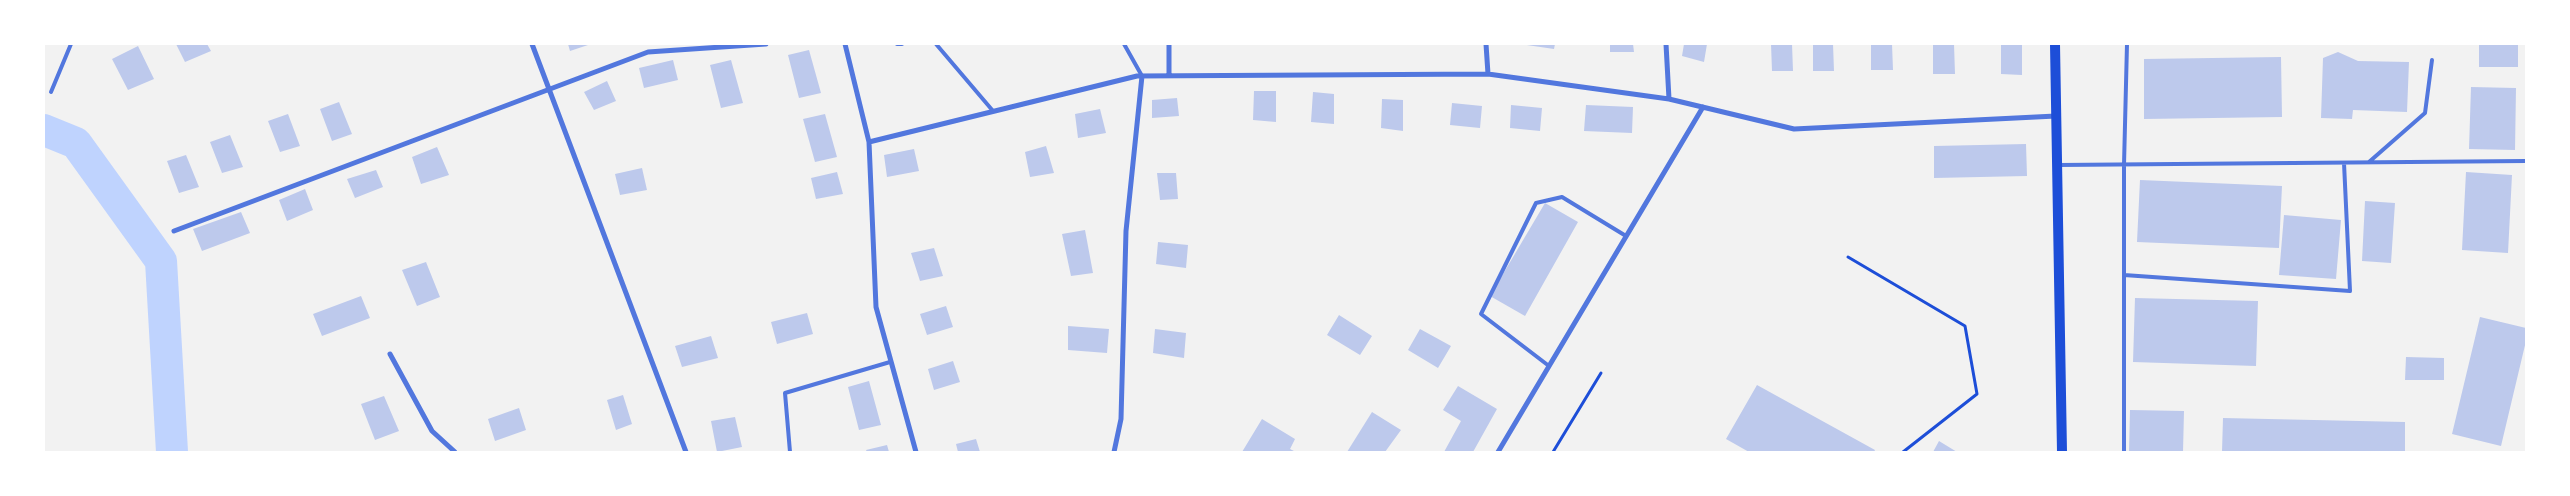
<!DOCTYPE html>
<style>
body{margin:0}
#map{position:relative;width:2570px;height:496px;overflow:hidden;background:#f2f2f2;font-family:Roboto,sans-serif}
canvas{display:block}
.frame{position:absolute;inset:0;border:45px solid #fff;pointer-events:none}
</style>
<div id="map">
<canvas width="2570" height="496"></canvas>
<div class="frame"></div>
</div>
<script>
const context = document.querySelector('canvas').getContext('2d');
context.lineJoin = 'round';
const shape = rows => new Path2D(rows.map(r => 'M' + r).join(''));
function stroke(path, color, width, dash) { context.strokeStyle = color; context.lineWidth = width; context.lineCap = dash ? 'butt' : 'round'; context.setLineDash(dash || []); context.stroke(path); }
function paint(path, color) { context.fillStyle = color; context.fill(path, 'evenodd'); }
stroke(shape([
 [44,130,76,143,161,261,172,452]
]), '#bfd3fe', 32);
paint(shape([
 [176,44,207,44,211,51,185,62],
 [568,44,591,44,570,51],
 [1520,44,1555,44,1554,49],
 [1610,44,1633,44,1634,52,1610,52],
 [1684,44,1707,44,1704,62,1682,56],
 [1771,44,1792,44,1793,71,1772,71],
 [1813,44,1833,44,1834,71,1813,71],
 [1871,44,1892,44,1893,70,1871,70],
 [1933,44,1954,44,1955,74,1933,74],
 [2001,44,2022,45,2022,75,2001,74],
 [2479,44,2518,44,2518,67,2479,67],
 [138,46,154,79,128,90,112,59],
 [809,50,821,93,799,98,788,55],
 [2338,52,2358,61,2409,62,2407,112,2353,110,2352,119,2321,118,2323,58],
 [2281,57,2282,117,2144,119,2144,59],
 [673,60,678,80,644,88,639,68],
 [731,60,743,103,721,108,710,65],
 [607,81,616,101,594,110,584,92],
 [2471,87,2516,88,2515,150,2469,149],
 [1254,91,1276,91,1276,122,1253,120],
 [1313,92,1334,94,1334,124,1311,122],
 [1177,98,1179,116,1152,118,1152,100],
 [1382,99,1403,100,1403,131,1381,128],
 [339,102,352,134,332,141,320,109],
 [1452,103,1482,106,1480,128,1450,125],
 [1511,105,1542,108,1540,131,1510,128],
 [1586,105,1633,107,1632,133,1584,131],
 [1100,109,1106,133,1078,138,1075,114],
 [288,114,300,146,280,152,268,121],
 [825,114,837,157,815,162,803,119],
 [230,135,243,167,222,173,210,142],
 [2026,144,2027,176,1934,178,1934,146],
 [1046,146,1054,173,1030,177,1025,152],
 [437,147,449,175,421,184,412,157],
 [914,149,919,171,887,177,884,155],
 [186,155,199,187,179,193,167,161],
 [642,168,647,190,620,195,615,174],
 [376,170,383,187,355,198,347,179],
 [837,172,843,194,816,199,811,178],
 [2466,172,2512,175,2508,253,2462,250],
 [1157,173,1176,173,1178,199,1160,200],
 [2140,180,2282,186,2279,248,2137,242],
 [305,189,313,210,287,221,279,200],
 [2365,201,2395,203,2391,263,2362,261],
 [1545,203,1578,222,1525,316,1490,296],
 [241,212,250,233,202,251,193,229],
 [2284,215,2341,220,2336,279,2279,275],
 [1085,230,1093,273,1071,276,1062,234],
 [1158,242,1188,245,1186,268,1156,264],
 [934,248,943,276,920,281,911,253],
 [426,262,440,297,417,306,402,270],
 [361,296,370,318,322,336,313,314],
 [2135,298,2258,301,2256,366,2133,362],
 [946,306,953,327,927,335,920,314],
 [807,313,813,334,777,344,771,322],
 [1339,315,1372,336,1360,355,1327,335],
 [2480,317,2526,328,2526,341,2501,446,2452,434],
 [1068,326,1109,329,1107,353,1068,350],
 [1155,329,1186,333,1184,358,1153,353],
 [1420,329,1451,346,1438,368,1408,350],
 [711,336,718,358,682,367,675,346],
 [2406,357,2444,358,2444,380,2405,380],
 [953,361,960,382,934,390,928,369],
 [869,381,881,425,859,430,848,387],
 [1757,385,1875,450,1874,452,1749,452,1726,439],
 [1458,386,1497,409,1473,452,1444,452,1461,421,1443,410],
 [623,395,632,424,616,430,607,400],
 [384,396,399,431,375,440,361,404],
 [519,408,526,430,495,441,488,419],
 [2130,410,2184,411,2183,452,2129,452],
 [1372,412,1401,430,1385,452,1347,452],
 [735,417,742,447,717,452,711,421],
 [2223,418,2405,422,2405,452,2222,452],
 [1262,419,1295,439,1290,449,1296,452,1242,452],
 [976,439,980,452,958,452,956,444],
 [1939,441,1957,452,1933,452],
 [887,445,889,452,867,452,866,450]
]), '#bdc9ec');
stroke(shape([
 [1848,257,1965,326,1977,394,1903,452],
 [1553,452,1601,373]
]), '#1d4ed8', 3);
stroke(shape([
 [897,44,902,44],
 [936,44,993,111],
 [1124,44,1142,76],
 [51,92,71,44],
 [2369,162,2425,113,2432,60],
 [2059,165,2526,161],
 [2124,275,2350,291,2344,163],
 [1549,366,1481,314,1536,203,1562,197,1626,236],
 [790,452,785,393,890,362],
 [2124,452,2124,165,2127,44]
]), '#5277de', 4);
stroke(shape([
 [532,44,686,452],
 [845,44,869,142,876,307,916,452],
 [1486,44,1488,74],
 [1666,44,1669,99],
 [1169,76,1169,44],
 [869,142,1137,76,1488,74,1669,99,1794,129,2056,116],
 [174,231,648,52,766,44],
 [390,354,432,431,455,452],
 [1114,452,1121,419,1126,231,1142,76],
 [1498,452,1703,107]
]), '#5277de', 5);
stroke(shape([
 [2055,44,2062,452]
]), '#1d4ed8', 10);
</script>
